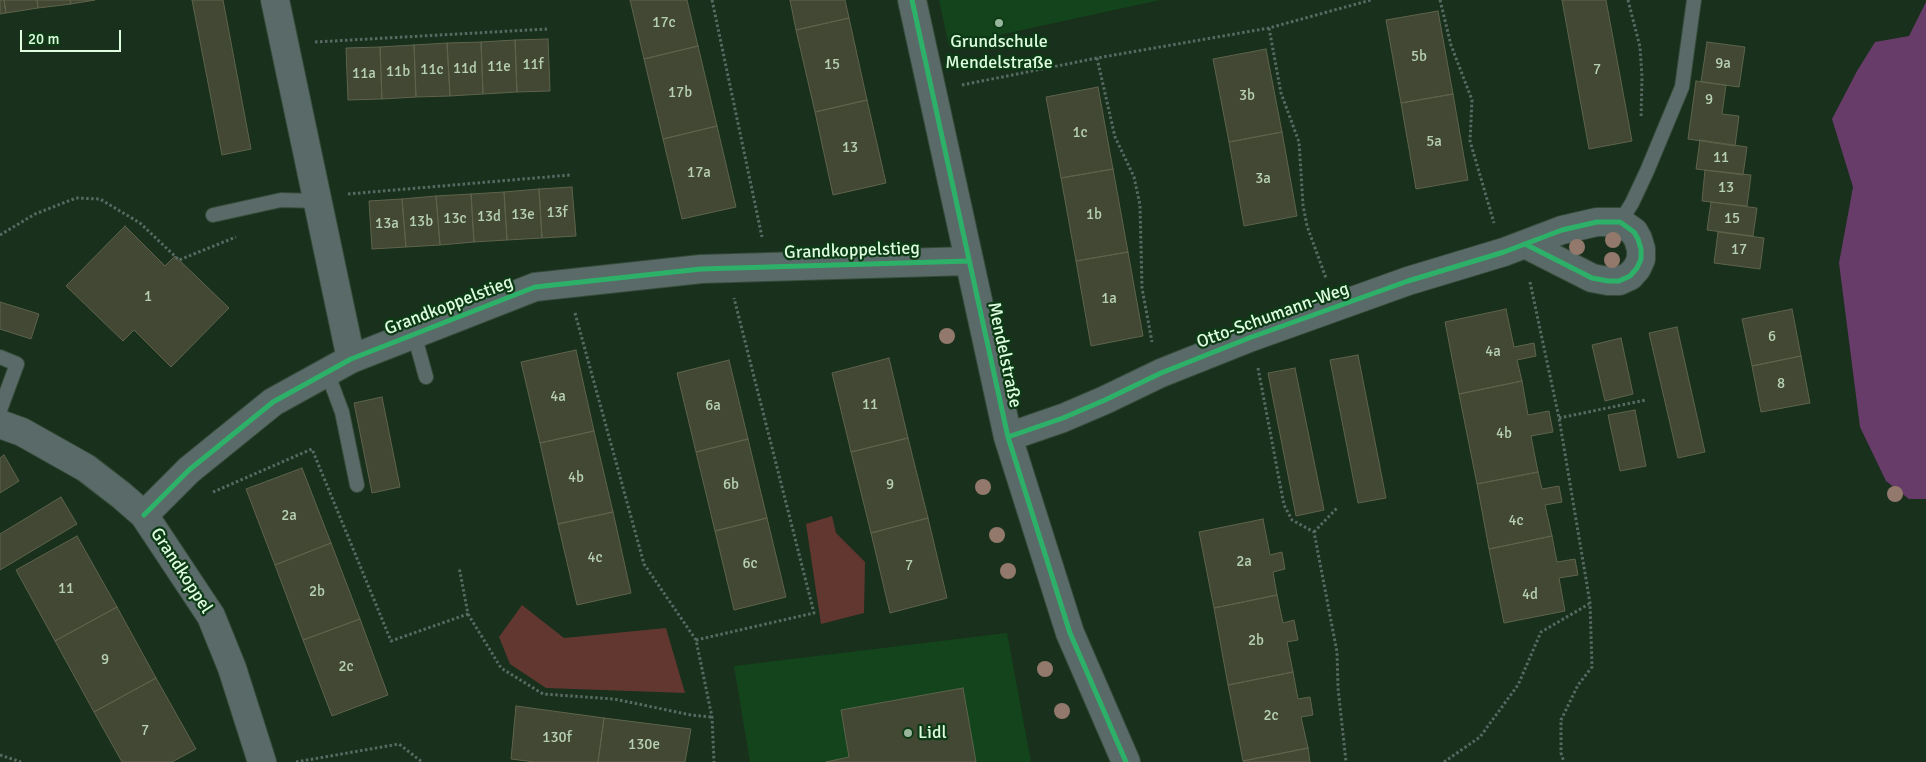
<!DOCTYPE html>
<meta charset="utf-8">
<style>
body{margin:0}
#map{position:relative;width:1926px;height:762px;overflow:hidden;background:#18301c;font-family:Signika,sans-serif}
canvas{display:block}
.scale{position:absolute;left:20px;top:30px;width:101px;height:22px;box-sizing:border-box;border:2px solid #defddf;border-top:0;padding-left:6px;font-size:15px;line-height:18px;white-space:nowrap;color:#defddf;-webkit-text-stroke:4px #0d3b15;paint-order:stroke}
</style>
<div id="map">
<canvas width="1926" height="762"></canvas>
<div class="scale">20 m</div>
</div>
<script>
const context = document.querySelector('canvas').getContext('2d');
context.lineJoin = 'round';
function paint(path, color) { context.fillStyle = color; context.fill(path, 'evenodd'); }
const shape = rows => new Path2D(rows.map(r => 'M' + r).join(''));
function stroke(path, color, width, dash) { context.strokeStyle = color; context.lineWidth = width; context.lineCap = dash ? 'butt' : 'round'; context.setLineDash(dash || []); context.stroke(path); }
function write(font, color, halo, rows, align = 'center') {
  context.font = font + ' Signika,sans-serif'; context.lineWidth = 4.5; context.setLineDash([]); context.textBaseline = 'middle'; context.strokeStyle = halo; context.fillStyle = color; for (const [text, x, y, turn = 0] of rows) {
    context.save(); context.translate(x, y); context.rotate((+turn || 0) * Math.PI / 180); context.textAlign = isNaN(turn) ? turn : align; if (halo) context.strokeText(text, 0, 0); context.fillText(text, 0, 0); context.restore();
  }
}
paint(shape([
 [939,0,1160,0,949,46],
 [1007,633,1031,762,750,762,734,666]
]), '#14441b');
paint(shape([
 [832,516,836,533,865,562,864,613,821,624,806,524],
 [522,605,564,638,666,628,685,693,546,688,510,664,499,637]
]), '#613730');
paint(shape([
 [1926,2,1926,499,1909,499,1886,481,1860,427,1839,263,1853,187,1832,119,1857,71,1875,42,1909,36]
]), '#673c69');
const building = shape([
 [0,0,4,0,6,13,0,14,0,0],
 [4,0,37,0,38,8,6,13,4,0],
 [37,0,70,0,71,4,38,8,37,0],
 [70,0,95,0,71,4,70,0],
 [192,0,223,0,251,149,222,155,192,0],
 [630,0,687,0,698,46,644,59,630,0],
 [790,0,845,0,849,18,796,30,790,0],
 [1562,0,1606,0,1632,141,1589,149,1562,0],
 [1438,11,1453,94,1401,103,1386,20,1438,11],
 [849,18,867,100,815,112,796,30,849,18],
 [548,39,550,91,517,92,515,40,548,39],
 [515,40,517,92,483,94,481,42,515,40],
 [481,42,483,94,450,96,447,43,481,42],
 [1707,42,1745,47,1739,87,1701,82,1707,42],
 [447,43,450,96,416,97,414,45,447,43],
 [414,45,416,97,382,99,380,47,414,45],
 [698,46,717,126,663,139,644,59,698,46],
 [380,47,382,99,348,100,346,48,380,47],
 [1266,49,1282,132,1229,142,1213,59,1266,49],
 [1696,81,1726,85,1722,114,1739,116,1735,146,1688,139,1696,81],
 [1098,87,1113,169,1061,178,1046,97,1098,87],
 [1453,94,1468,180,1416,189,1401,103,1453,94],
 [867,100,886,183,833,195,815,112,867,100],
 [717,126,736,207,682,219,663,139,717,126],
 [1282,132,1297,216,1244,226,1229,142,1282,132],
 [1700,140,1747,147,1743,175,1696,169,1700,140],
 [1113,169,1128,252,1076,261,1061,178,1113,169],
 [1705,170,1751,175,1747,206,1702,201,1705,170],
 [572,187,576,236,542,238,539,189,572,187],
 [539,189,542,238,507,240,504,192,539,189],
 [504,192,507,240,474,242,471,194,504,192],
 [471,194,474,242,440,245,436,196,471,194],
 [436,196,440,245,406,247,402,199,436,196],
 [402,199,406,247,372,249,369,201,402,199],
 [1711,202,1757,208,1753,236,1707,230,1711,202],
 [125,226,165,266,175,256,229,308,171,367,134,330,123,341,66,286,125,226],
 [1718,232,1764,238,1760,269,1714,263,1718,232],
 [1128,252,1143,336,1091,346,1076,261,1128,252],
 [0,302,39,314,31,339,0,329,0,302],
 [1506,309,1514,347,1534,343,1536,356,1517,360,1522,381,1459,394,1445,322,1506,309],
 [1792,309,1801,356,1752,366,1742,319,1792,309],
 [1677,327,1705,452,1678,458,1649,333,1677,327],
 [1621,338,1633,394,1605,401,1592,345,1621,338],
 [576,350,594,431,540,443,521,362,576,350],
 [1358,355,1386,498,1358,503,1330,360,1358,355],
 [1801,356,1810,403,1761,412,1752,366,1801,356],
 [889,358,908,438,851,452,832,373,889,358],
 [729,360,748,439,696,452,677,373,729,360],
 [1295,368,1324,510,1296,516,1268,373,1295,368],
 [1522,381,1528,415,1549,411,1553,432,1531,436,1538,472,1477,484,1459,394,1522,381],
 [382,397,400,487,372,493,354,403,382,397],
 [1635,410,1646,466,1620,471,1608,415,1635,410],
 [594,431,613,512,558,524,540,443,594,431],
 [908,438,928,518,871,533,851,452,908,438],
 [748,439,767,518,715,531,696,452,748,439],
 [4,455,19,481,0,493,0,458,4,455],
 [302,468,331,543,275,565,246,489,302,468],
 [1538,472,1542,489,1559,486,1562,502,1545,505,1552,536,1489,549,1477,484,1538,472],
 [61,497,77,524,0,570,0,534,61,497],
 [613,512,631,593,577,605,558,524,613,512],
 [767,518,786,597,734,610,715,531,767,518],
 [928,518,947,598,890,613,871,533,928,518],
 [1263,519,1270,555,1282,552,1285,569,1273,572,1277,595,1214,608,1199,532,1263,519],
 [77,536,117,607,55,641,16,570,77,536],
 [1552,536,1557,562,1575,559,1578,575,1559,578,1565,611,1504,623,1489,549,1552,536],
 [331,543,360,619,303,640,275,565,331,543],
 [1277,595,1283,623,1294,620,1298,640,1287,642,1293,672,1228,685,1214,608,1277,595],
 [117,607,156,678,94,712,55,641,117,607],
 [360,619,388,695,332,716,303,640,360,619],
 [1293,672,1298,699,1310,697,1313,715,1301,717,1308,748,1243,761,1228,685,1293,672],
 [156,678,196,749,172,762,122,762,94,712,156,678],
 [963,688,976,762,826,762,849,757,841,710,963,688],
 [516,706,604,718,598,762,535,762,511,759,516,706],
 [604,718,691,729,685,762,598,762,604,718],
 [1308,748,1310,762,1244,762,1243,761,1308,748]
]);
paint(building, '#424834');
stroke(building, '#5f634b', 1);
const service = shape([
 [213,215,281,200,318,201],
 [1620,222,1632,203,1647,171,1682,87,1694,0],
 [414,334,426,377],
 [0,357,17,364,0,410],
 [327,372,342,412,357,485]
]);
const minor = shape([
 [275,0,351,359],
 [912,0,1008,437,1070,633,1126,762],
 [0,424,22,432,86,468,121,495,144,515,211,616,232,668,262,762],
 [1008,437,1063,418,1105,400,1161,373,1249,338,1408,281,1504,252,1562,230,1597,222,1620,222,1634,232,1638,239,1641,249,1641,259,1637,268,1630,276,1619,281,1608,281,1592,278,1525,244],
 [144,515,189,470,273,402,351,359,535,287,701,269,969,261]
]);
stroke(service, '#354b39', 16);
stroke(minor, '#354b39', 30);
stroke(shape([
 [712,0,762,237],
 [1440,0,1451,45,1472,100,1470,141,1494,223],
 [1628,0,1640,47,1642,77,1641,118],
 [1269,28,1281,93,1299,142,1303,205,1307,226,1326,278],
 [315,42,547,29],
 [1097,58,1115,137,1134,177,1140,205,1142,288,1152,342],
 [962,85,1097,58,1269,28,1371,0],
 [348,194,570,175],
 [0,235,35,214,76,198,100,199,140,223,179,260,236,237],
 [1530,282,1559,418,1590,603,1592,667,1578,685,1561,720,1561,753,1564,762],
 [575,313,644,564,696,640,712,717,714,762],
 [1258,368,1284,505,1292,520,1314,532,1337,652,1338,688,1346,762],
 [1559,418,1646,400],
 [213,492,312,449,391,641,468,614,459,567],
 [1314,532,1337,508],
 [468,614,501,668,543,694,614,699,691,715,712,717],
 [696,640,814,613,734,298],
 [0,755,21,762],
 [296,762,399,744,422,762],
 [1444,762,1480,737,1518,685,1541,632,1589,604]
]), '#596963', 3, [2.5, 2.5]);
stroke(service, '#5a6a68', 14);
stroke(minor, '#5a6a68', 28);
stroke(shape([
 [912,0,1008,437,1070,633,1126,762],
 [1008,437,1063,418,1105,400,1161,373,1249,338,1408,281,1504,252,1562,230,1597,222,1620,222,1634,232,1638,239,1641,249,1641,259,1637,268,1630,276,1619,281,1608,281,1592,278,1525,244],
 [144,515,189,470,273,402,351,359,535,287,701,269,969,261]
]), '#2db169', 5);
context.fillStyle = '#93796c';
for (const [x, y] of [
 [1613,240],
 [1577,247],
 [1612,260],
 [947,336],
 [983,487],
 [1895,494],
 [997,535],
 [1008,571],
 [1045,669],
 [1062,711]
]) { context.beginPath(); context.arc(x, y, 8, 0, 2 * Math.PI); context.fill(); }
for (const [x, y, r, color] of [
 [999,23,5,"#99b59b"],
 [908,733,5,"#99b59b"]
]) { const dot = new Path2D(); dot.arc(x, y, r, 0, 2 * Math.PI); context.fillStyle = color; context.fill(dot); stroke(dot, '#0d3b15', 2); }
write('15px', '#b7d0b4', null, [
 ["17c",664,23],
 ["5b",1419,57],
 ["9a",1723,64],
 ["11f",533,65],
 ["15",832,65],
 ["11e",499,67],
 ["11d",465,69],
 ["11c",432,70],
 ["7",1597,70],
 ["11b",398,72],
 ["11a",364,74],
 ["17b",680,93],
 ["3b",1247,96],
 ["9",1709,100],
 ["1c",1080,133],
 ["5a",1434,142],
 ["13",850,148],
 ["11",1721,158],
 ["17a",699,173],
 ["3a",1263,179],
 ["13",1726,188],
 ["13f",557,213],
 ["13e",523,215],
 ["1b",1094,215],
 ["13d",489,217],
 ["13c",455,219],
 ["15",1732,219],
 ["13b",421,222],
 ["13a",387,224],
 ["17",1739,250],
 ["1",148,297],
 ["1a",1109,299],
 ["6",1772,337],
 ["4a",1493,352],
 ["8",1781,384],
 ["4a",558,397],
 ["11",870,405],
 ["6a",713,406],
 ["4b",1504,434],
 ["4b",576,478],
 ["6b",731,485],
 ["9",890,485],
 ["2a",289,516],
 ["4c",1516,521],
 ["4c",595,558],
 ["2a",1244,562],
 ["6c",750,564],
 ["7",909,566],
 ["11",66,589],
 ["2b",317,592],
 ["4d",1530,595],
 ["2b",1256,641],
 ["9",105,660],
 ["2c",346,667],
 ["2c",1271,716],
 ["7",145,731],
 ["130f",557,738],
 ["130e",644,745]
]);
write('18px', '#defddf', '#0d3b15', [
 ["Grundschule",999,42],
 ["Mendelstraße",999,63],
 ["Lidl",918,733,"left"]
]);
write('18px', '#defddf', '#0d3b15', [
 ["Grandkoppelstieg",852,251,-2],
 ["Grandkoppelstieg",449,306,-21],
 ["Otto-Schumann-Weg",1273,316,-20],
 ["Mendelstraße",1004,355,78],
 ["Grandkoppel",181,571,57]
]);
</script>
